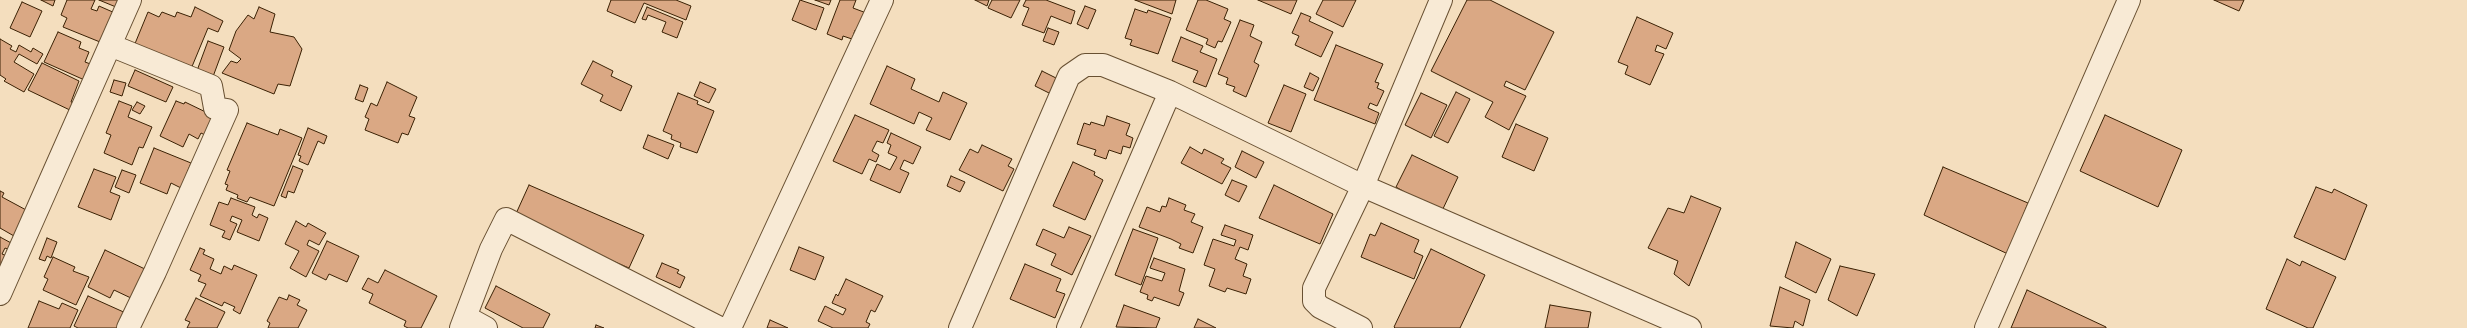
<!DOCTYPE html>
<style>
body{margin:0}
canvas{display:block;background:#f4debe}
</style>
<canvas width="2467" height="328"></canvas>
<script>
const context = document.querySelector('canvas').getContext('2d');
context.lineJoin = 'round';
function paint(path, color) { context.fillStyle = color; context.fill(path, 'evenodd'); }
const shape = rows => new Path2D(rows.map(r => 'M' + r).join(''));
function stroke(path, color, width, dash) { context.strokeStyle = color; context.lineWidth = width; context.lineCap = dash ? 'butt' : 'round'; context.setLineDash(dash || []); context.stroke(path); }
const building = shape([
 [41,0,55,0,53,6,41,0],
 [67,0,95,0,91,9,97,11,99,6,115,13,112,21,109,20,100,42,63,27,67,18,61,15,67,0],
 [99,0,119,0,116,7,99,0],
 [611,0,676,0,691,6,686,20,644,3,635,23,607,11,611,0],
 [800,0,824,8,816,30,792,20,800,0],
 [815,0,831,0,829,5,815,0],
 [840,0,856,0,853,8,869,14,862,33,855,30,852,39,843,36,842,40,827,34,840,0],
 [975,0,989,0,987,6,975,0],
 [992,0,1020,0,1011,18,988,8,992,0],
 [1026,0,1046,0,1075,11,1071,24,1051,16,1044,33,1022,25,1029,8,1023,6,1026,0],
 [1135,0,1176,0,1172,14,1135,0],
 [1198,0,1206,0,1228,9,1224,19,1231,22,1222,42,1218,41,1215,48,1206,44,1208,39,1186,30,1198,0],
 [1258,0,1297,0,1291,14,1258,0],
 [1323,0,1356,0,1343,27,1316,14,1323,0],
 [1467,0,1490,0,1554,32,1525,90,1506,81,1504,86,1526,96,1509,130,1485,117,1493,102,1431,71,1467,0],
 [2214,0,2244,0,2239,11,2214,0],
 [22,2,42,11,30,37,10,28,22,2],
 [1085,6,1096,10,1088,29,1077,24,1085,6],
 [195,7,223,21,218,32,208,28,191,69,134,46,148,12,159,17,162,12,175,17,177,12,191,17,195,7],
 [259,7,275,14,270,32,294,37,302,49,290,86,278,84,274,94,222,73,231,61,237,63,241,59,229,50,236,31,248,15,254,19,259,7],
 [647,7,683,22,677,38,662,32,666,22,648,15,646,20,642,19,647,7],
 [1135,9,1147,13,1148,10,1171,18,1158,54,1130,45,1132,40,1125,38,1135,9],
 [1301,13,1311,17,1309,21,1333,32,1321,57,1295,45,1299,36,1292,33,1301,13],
 [1637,17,1673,33,1666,49,1657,45,1655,51,1664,54,1650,85,1625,74,1628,66,1618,62,1637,17],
 [1240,20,1254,25,1250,36,1262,42,1254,62,1259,65,1246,97,1233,91,1235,87,1226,84,1228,78,1218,74,1240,20],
 [1048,28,1059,32,1054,45,1043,41,1048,28],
 [58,32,81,42,79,48,89,52,85,62,96,66,89,82,44,62,58,32],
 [1181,37,1203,46,1200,52,1217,59,1206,87,1193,82,1198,71,1172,61,1181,37],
 [0,39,12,46,10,49,16,52,19,45,31,52,33,48,43,54,37,64,19,54,14,62,34,74,24,92,4,81,6,79,0,75,0,39],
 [208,41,224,47,211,82,195,76,208,41],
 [1336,45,1383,64,1375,82,1379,83,1377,88,1384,91,1377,106,1370,103,1368,108,1379,113,1375,124,1314,100,1336,45],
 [593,61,613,71,611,76,632,86,621,111,600,101,603,95,581,84,593,61],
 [42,63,79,81,71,102,78,105,74,112,28,90,42,63],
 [887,66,915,79,911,89,939,102,943,92,967,103,950,140,926,130,932,118,919,112,914,124,870,104,887,66],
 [135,70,173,87,166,102,128,86,135,70],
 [1042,71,1062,81,1055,96,1035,86,1042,71],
 [1310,73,1319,78,1313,91,1304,87,1310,73],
 [114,80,126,83,122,96,110,92,114,80],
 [387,82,417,97,409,116,415,118,408,135,402,133,398,143,365,130,369,119,365,117,371,103,377,106,387,82],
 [700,82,716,89,709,103,694,96,700,82],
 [360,85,368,88,363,102,355,99,360,85],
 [1284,85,1306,94,1291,132,1268,123,1284,85],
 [1456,92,1470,99,1448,143,1434,136,1456,92],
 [678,93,698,101,697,104,714,111,697,153,680,147,681,143,671,139,672,135,663,131,678,93],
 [1421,93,1447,105,1431,138,1405,125,1421,93],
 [119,101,132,106,128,117,152,127,143,148,139,147,132,165,104,153,111,135,106,133,119,101],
 [176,101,184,104,185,102,216,117,207,136,201,133,198,139,189,134,183,147,160,136,176,101],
 [137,102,145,106,140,114,132,110,137,102],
 [855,115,889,130,883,143,877,141,872,151,879,155,876,162,869,159,862,174,833,161,855,115],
 [2105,115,2182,150,2158,207,2080,171,2105,115],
 [1107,116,1130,124,1126,135,1133,138,1130,148,1123,146,1121,154,1109,150,1106,159,1094,155,1096,150,1077,144,1084,123,1090,125,1091,122,1104,126,1107,116],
 [247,123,278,135,280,129,302,138,274,206,250,197,247,202,237,198,238,195,226,190,228,185,225,184,230,171,227,170,247,123],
 [1516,124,1548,138,1534,171,1502,157,1516,124],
 [308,128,327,136,324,144,318,141,308,165,299,161,301,156,298,155,308,128],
 [891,133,921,147,913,164,904,160,900,169,909,173,900,193,870,180,877,164,890,170,897,157,888,153,891,145,887,143,891,133],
 [648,135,674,145,668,159,643,148,648,135],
 [982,145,1012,159,1008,166,1014,169,1003,191,959,170,970,149,978,153,982,145],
 [1190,147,1202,154,1204,149,1224,159,1221,163,1231,168,1222,184,1181,163,1190,147],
 [154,148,191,163,181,188,171,183,167,194,140,183,154,148],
 [1242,151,1264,162,1256,178,1235,167,1242,151],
 [1412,155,1458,177,1441,213,1396,187,1412,155],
 [1073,162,1095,172,1094,175,1103,180,1085,220,1053,206,1073,162],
 [293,166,303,170,294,193,288,191,286,198,281,196,293,166],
 [1943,167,2028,203,2008,254,1924,215,1943,167],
 [94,169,116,177,110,192,120,196,111,220,78,207,94,169],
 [122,170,136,175,129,193,115,187,122,170],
 [951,176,965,182,960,192,947,186,951,176],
 [1232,180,1247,186,1239,202,1225,195,1232,180],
 [529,185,644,235,629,268,514,218,529,185],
 [1274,185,1333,214,1320,244,1259,218,1274,185],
 [2316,187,2332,193,2334,189,2367,205,2345,260,2294,237,2316,187],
 [0,191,4,193,2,197,28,211,14,236,0,228,0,191],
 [1691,196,1721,208,1689,286,1674,274,1678,261,1648,248,1668,208,1684,213,1691,196],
 [231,198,255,207,252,215,257,218,259,214,268,218,259,241,237,232,242,220,232,216,230,221,237,224,230,240,222,237,225,231,210,225,219,202,228,205,231,198],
 [1169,198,1186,205,1184,210,1195,214,1191,222,1203,227,1193,253,1179,248,1181,244,1171,239,1139,227,1147,207,1160,212,1162,206,1166,207,1169,198],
 [296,221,306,227,308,223,326,233,319,245,309,240,307,245,319,251,306,277,290,268,299,251,285,244,296,221],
 [1381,223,1419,240,1414,252,1423,256,1414,279,1361,257,1370,234,1375,236,1381,223],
 [1225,225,1253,235,1248,250,1240,247,1235,259,1247,264,1243,276,1251,279,1246,294,1227,288,1225,292,1209,286,1215,269,1204,265,1213,239,1234,246,1236,240,1221,235,1225,225],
 [1069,227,1091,236,1072,275,1051,265,1056,254,1036,245,1043,229,1064,238,1069,227],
 [1133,229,1158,238,1141,285,1115,275,1133,229],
 [0,237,13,244,10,250,5,248,2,254,7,256,0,268,0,237],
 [47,238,57,242,51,258,47,256,45,261,39,259,47,238],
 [327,241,359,256,347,282,329,274,326,280,312,273,327,241],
 [1796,242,1831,259,1816,293,1785,277,1796,242],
 [799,247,824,257,815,280,790,270,799,247],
 [200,248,205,250,203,254,214,259,210,269,221,274,224,266,232,270,234,265,257,275,240,314,233,310,235,307,224,302,222,306,200,296,206,284,198,281,201,275,190,270,200,248],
 [1431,249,1485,275,1460,328,1395,328,1394,327,1431,249],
 [105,250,147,270,133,299,114,290,110,298,88,287,105,250],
 [53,257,75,267,73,271,89,277,76,305,43,290,48,279,44,277,53,257],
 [1154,258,1185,269,1179,291,1184,293,1179,306,1154,297,1152,301,1147,299,1148,295,1140,292,1146,276,1162,281,1165,273,1150,268,1154,258],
 [2287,259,2300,266,2302,261,2336,277,2313,328,2308,328,2266,309,2287,259],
 [662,263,679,270,677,273,685,277,680,288,656,277,662,263],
 [1025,264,1061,279,1056,291,1065,294,1055,318,1010,299,1025,264],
 [1840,266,1875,274,1857,316,1828,300,1840,266],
 [385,270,437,296,421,328,408,328,404,326,406,321,369,303,373,294,362,289,368,278,378,283,385,270],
 [846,279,883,296,875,312,871,310,866,322,870,324,868,328,833,328,818,321,825,306,843,315,846,309,832,303,836,294,838,296,846,279],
 [496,286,550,314,543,328,523,328,485,308,496,286],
 [1780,287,1810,300,1803,326,1795,321,1793,328,1770,326,1780,287],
 [2027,290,2106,327,2106,328,2011,328,2027,290],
 [289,295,300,300,297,305,307,310,298,328,268,328,270,323,267,321,279,297,287,300,289,295],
 [88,296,128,314,121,328,78,328,74,326,88,296],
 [196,298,225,312,217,328,187,328,190,322,185,320,196,298],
 [39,301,59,309,62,303,78,310,70,328,28,328,39,301],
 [1124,305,1160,318,1156,328,1116,327,1124,305],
 [1550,305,1591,312,1588,328,1545,328,1550,305],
 [1198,319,1216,328,1194,328,1198,319],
 [770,320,788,328,767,328,770,320],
 [596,325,604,328,595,328,596,325]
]);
paint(building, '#daa884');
stroke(building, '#3a2104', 1);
const street = shape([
 [110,45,211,86,215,108,227,110,155,272,128,328],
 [0,294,130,0],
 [466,317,486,328],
 [461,328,491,249,506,219,720,328],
 [730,328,882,0],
 [960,328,1069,76,1085,65,1103,65,1170,92,1363,186,1690,328],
 [1068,328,1170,92],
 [1361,328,1320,307,1314,301,1314,288,1363,186,1441,0],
 [1986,328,2129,0]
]);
stroke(street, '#685032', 24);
stroke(street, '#f8ead5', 22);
</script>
